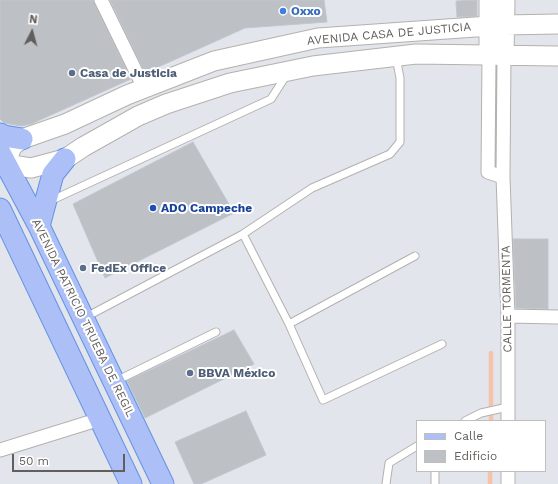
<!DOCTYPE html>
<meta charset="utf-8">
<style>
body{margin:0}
#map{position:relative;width:558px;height:484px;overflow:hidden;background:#e2e5ec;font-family:"Work Sans",sans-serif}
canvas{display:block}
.legend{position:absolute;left:416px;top:420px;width:130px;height:52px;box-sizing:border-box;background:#fff;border:1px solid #c0bfbd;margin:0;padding:5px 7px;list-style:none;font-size:12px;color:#625e5b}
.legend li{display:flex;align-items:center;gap:8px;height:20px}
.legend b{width:20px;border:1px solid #c0bfbd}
.north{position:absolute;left:12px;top:12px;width:40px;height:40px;-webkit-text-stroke:3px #fff;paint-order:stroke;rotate:6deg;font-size:11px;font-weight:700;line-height:16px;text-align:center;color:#625e5b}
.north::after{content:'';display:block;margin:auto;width:14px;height:18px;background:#625e5b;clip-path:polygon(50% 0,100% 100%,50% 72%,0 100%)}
.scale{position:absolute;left:12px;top:454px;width:113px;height:18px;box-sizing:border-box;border:2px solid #625e5b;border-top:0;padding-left:5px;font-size:12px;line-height:14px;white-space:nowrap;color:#625e5b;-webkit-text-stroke:3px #fff;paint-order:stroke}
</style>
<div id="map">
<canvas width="558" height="484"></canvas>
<ul class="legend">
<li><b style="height:5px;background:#acbff7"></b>Calle</li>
<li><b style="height:11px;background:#bdc0c5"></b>Edificio</li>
</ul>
<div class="north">N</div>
<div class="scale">50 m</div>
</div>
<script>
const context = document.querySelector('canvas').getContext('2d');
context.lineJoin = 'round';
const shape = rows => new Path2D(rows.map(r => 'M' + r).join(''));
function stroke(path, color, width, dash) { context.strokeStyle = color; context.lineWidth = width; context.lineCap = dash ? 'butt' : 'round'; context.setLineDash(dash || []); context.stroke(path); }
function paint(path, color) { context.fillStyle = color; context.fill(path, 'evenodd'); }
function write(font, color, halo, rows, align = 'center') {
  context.font = font + ' "Work Sans",sans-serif'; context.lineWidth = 4; context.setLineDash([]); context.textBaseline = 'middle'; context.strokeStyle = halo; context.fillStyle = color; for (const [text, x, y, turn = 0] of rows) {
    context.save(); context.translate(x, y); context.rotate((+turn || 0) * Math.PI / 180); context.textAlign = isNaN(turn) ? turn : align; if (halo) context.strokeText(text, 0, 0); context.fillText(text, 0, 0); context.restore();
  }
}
stroke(shape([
 [491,421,491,353],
 [490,484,490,471]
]), '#f7c3a8', 4.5);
const building = shape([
 [0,0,93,0,131,79,31,124,21,126,4,123,0,119,0,0],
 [110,0,324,0,327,22,245,28,145,73,110,0],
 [477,0,477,16,457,17,456,1,477,0],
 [193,142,234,213,105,278,73,204,193,142],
 [513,239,548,239,548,309,516,308,513,239],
 [234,330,254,364,145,418,127,381,234,330],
 [246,411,266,455,201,484,194,484,175,442,246,411]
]);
paint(building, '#bdc0c5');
stroke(building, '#c1c7d0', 1);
const lane = shape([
 [50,201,271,99,287,74],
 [243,234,289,324,323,400,442,344],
 [86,317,243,234,312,188,390,154,400,142,400,78,396,57],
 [289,324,415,256],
 [116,381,216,332],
 [465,421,481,413,508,407],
 [386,484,389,463,417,446],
 [435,484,435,471]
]);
const street = shape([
 [101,0,144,88],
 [489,56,488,172,503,177],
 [504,56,503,177,508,316,508,421],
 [508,316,558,317],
 [0,450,100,419],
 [508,484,508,471]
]);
const secondary = shape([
 [558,24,504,25,318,38,214,61,127,95,65,124,22,139,12,146,6,163,18,166,31,168,65,159,83,147,138,116,166,104,230,83,313,66,416,54,558,56],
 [489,56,489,0],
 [504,56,505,0]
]);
const primary = shape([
 [0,134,4,136,22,139],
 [0,153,39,226,163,484],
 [0,209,131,484],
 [39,226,53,174,65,159]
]);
stroke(lane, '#b4b1ae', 9);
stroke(street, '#b4b1ae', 15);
stroke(secondary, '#b5b1ad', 21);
stroke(primary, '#6393e4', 23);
stroke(lane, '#fff', 7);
stroke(street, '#fff', 13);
stroke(secondary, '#fff', 19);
stroke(primary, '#acbff7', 21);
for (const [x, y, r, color] of [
 [283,11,4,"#3f7fe0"],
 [72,73,4,"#5c6f8a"],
 [153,208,4,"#1a4fb4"],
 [83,268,4,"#5c6f8a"],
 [190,373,4,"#5c6f8a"]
]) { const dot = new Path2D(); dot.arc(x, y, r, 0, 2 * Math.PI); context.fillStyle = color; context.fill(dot); stroke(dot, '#fff', 1.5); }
write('bold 12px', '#366cbe', '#fff', [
 ["Oxxo",291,11]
], 'left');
write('12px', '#625e5b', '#fff', [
 ["AVENIDA CASA DE JUSTICIA",389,34,-5],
 ["CALLE TORMENTA",507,299,-91],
 ["AVENIDA PATRICIO TRUEBA DE REGIL",83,318,64]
]);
write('bold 12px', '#4e5e75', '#fff', [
 ["Casa de Justicia",80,73],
 ["FedEx Office",91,268],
 ["BBVA México",198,373]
], 'left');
write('bold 12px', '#164399', '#fff', [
 ["ADO Campeche",161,208]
], 'left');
</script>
